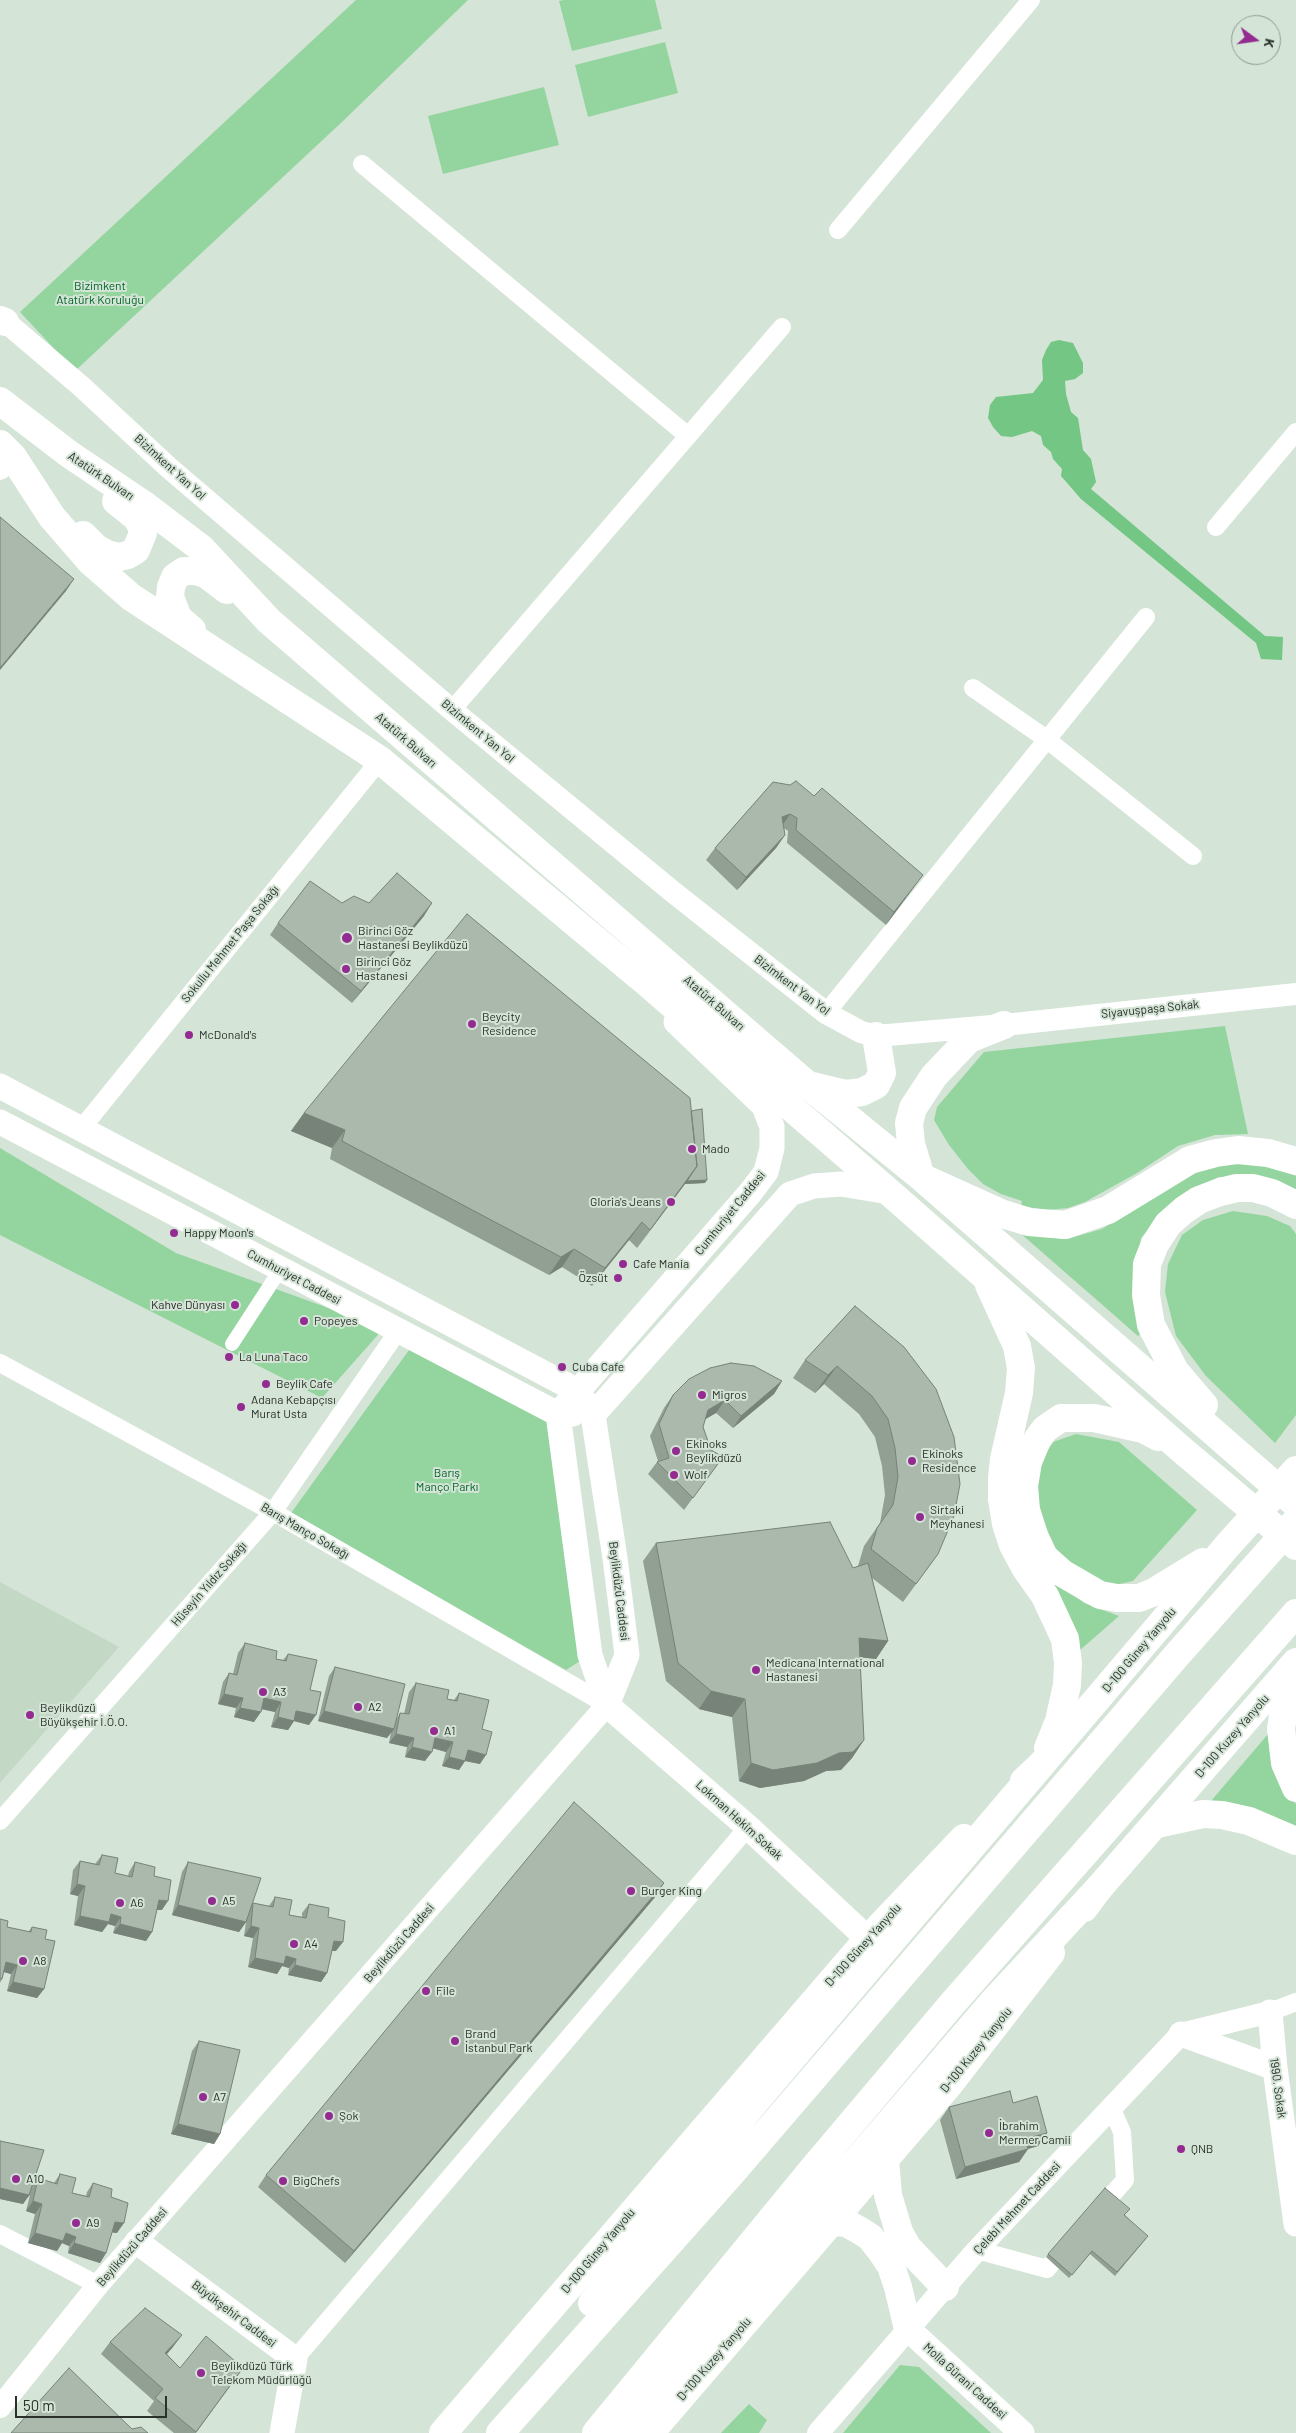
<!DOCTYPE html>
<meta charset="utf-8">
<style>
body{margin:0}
#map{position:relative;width:1296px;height:2433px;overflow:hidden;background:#d4e4d6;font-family:Barlow,sans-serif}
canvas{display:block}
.north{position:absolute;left:1231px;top:15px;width:50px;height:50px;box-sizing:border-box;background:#d4e4d6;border:1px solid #909c91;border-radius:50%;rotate:104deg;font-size:14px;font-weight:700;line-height:20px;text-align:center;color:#2a302a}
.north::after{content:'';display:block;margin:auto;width:18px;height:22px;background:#932b90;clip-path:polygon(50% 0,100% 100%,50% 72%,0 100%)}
.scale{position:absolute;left:15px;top:2396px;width:152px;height:22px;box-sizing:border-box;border:2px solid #2a302a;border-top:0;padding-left:6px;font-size:15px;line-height:18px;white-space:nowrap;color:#2a302a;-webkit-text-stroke:4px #d4e4d6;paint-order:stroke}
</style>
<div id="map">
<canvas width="1296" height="2433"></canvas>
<div class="north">K</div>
<div class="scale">50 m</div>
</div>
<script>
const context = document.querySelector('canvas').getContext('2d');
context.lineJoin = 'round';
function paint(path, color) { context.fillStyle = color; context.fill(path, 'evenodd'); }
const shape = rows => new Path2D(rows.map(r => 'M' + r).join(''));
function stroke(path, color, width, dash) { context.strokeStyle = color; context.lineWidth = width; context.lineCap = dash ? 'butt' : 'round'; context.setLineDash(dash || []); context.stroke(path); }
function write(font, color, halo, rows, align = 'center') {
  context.font = font + ' Barlow,sans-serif'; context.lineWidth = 4; context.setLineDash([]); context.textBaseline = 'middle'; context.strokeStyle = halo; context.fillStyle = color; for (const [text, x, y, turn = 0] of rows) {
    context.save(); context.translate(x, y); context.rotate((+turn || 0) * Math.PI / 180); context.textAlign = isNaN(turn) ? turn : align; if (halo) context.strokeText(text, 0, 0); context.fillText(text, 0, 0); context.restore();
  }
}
paint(shape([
 [0,1582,119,1647,0,1783]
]), '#c3d9c6');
paint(shape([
 [356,0,468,0,343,121,75,371,20,312],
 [564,0,655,0,662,29,572,51,559,1],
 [665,42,678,93,588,117,575,65],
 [544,87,559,145,443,174,428,116],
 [1225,1026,1248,1134,1215,1135,1178,1146,1137,1173,1085,1202,1068,1208,1047,1210,1021,1206,1022,1201,1001,1194,983,1184,968,1169,949,1145,934,1120,937,1107,984,1052],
 [0,1148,176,1253,384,1328,322,1398,0,1235],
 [1223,1160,1278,1168,1296,1176,1296,1190,1274,1181,1252,1177,1219,1177,1193,1190,1166,1210,1141,1238,1133,1286,1143,1331,1138,1336,1019,1232,1044,1237,1067,1239,1102,1229,1196,1169],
 [1233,1211,1267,1216,1290,1226,1296,1234,1296,1415,1275,1443,1206,1376,1176,1336,1165,1292,1168,1264,1182,1235,1203,1220],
 [417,1339,552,1418,580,1661,566,1670,291,1513],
 [1076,1434,1119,1442,1197,1510,1133,1581,1110,1586,1066,1562,1056,1549,1041,1517,1034,1494,1040,1463,1053,1442],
 [1042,1570,1084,1603,1119,1616,1079,1651],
 [1268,1734,1289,1796,1296,1804,1296,1828,1211,1801],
 [900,2365,919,2367,991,2433,843,2433],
 [749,2404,767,2420,759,2433,721,2433]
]), '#94d59f');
paint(shape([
 [1059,340,1073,343,1083,363,1083,373,1075,379,1065,381,1066,394,1071,412,1078,418,1083,450,1091,459,1096,482,1091,489,1265,636,1283,637,1282,660,1261,659,1256,643,1081,499,1061,476,1062,469,1053,459,1051,452,1043,445,1041,436,1032,431,1012,437,1001,436,993,427,988,418,990,405,996,397,1033,393,1043,380,1042,360,1046,350,1051,342]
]), '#73c683');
stroke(shape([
 [232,1344,280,1270]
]), '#fff', 14);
stroke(shape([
 [362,164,688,436],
 [838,230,1031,0],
 [1216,527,1296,432],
 [973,688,1045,738,1193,856],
 [452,710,782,327],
 [826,1013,1146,617],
 [81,1129,380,760],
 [0,1363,273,1512,607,1705],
 [0,1821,273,1512,398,1331],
 [1270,2012,1296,2002],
 [1110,2197,1125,2180,1122,2132,1111,2107],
 [0,2234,98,2285],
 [977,2250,1047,2269,1052,2263],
 [295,2359,748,1827]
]), '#fff', 18);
stroke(shape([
 [0,317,82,387,168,467,452,710,673,892,826,1013,861,1032,876,1036,1004,1025,1296,994],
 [0,469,13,457],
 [0,2407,98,2285,607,1705],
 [818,2433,977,2250,1181,2034,1270,2012]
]), '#fff', 22);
stroke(shape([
 [0,1086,578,1391,593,1415,615,1558,627,1655,607,1705],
 [0,1122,558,1414,573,1414],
 [593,1415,790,1194,814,1186,841,1184,889,1192],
 [607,1705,590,1655,558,1414,750,1193,766,1172,772,1148,772,1127,764,1106,676,1022],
 [607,1705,748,1827,868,1939],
 [1270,2012,1275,2068,1296,2224],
 [1181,2034,1275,2068],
 [137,2242,295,2359,282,2433],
 [908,2329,1022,2433]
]), '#fff', 25);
stroke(shape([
 [0,320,5,322],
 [0,401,69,454,143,504,202,549,269,621,809,1086,921,1177,1296,1504],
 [0,444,13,457,52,517,91,562,131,597,380,760,646,982,889,1192,1182,1450,1296,1546],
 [83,535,96,548,107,554,119,557,128,555,136,550,143,533,141,525,136,517,116,501],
 [192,630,178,618,170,597,171,587,175,577,184,571,195,571,206,574,227,590],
 [1004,1025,969,1039,934,1076,913,1108,909,1123,911,1144,921,1177,1003,1214,1029,1222,1065,1225,1108,1210,1190,1160,1216,1153,1238,1150,1268,1153,1296,1161],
 [813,1086,846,1094,862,1092,876,1085,882,1073,876,1036],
 [989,1285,1017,1346,1021,1368,1019,1393,1004,1459,1002,1478,1002,1499,1006,1524,1013,1545,1026,1569,1045,1596,1065,1639,1068,1663,1067,1685,1059,1721,1048,1748],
 [1204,1405,1175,1371,1151,1325,1146,1295,1147,1264,1155,1244,1168,1224,1184,1210,1199,1200,1220,1192,1237,1188,1253,1188,1272,1193,1296,1205],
 [1158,1437,1143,1429,1094,1418,1061,1418,1045,1429,1037,1440,1028,1462,1024,1486,1026,1510,1035,1538,1044,1557,1062,1573,1100,1595,1117,1598,1139,1598,1154,1592,1203,1562],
 [1296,1684,1284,1710,1281,1729,1285,1763,1296,1788],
 [1024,1781,1041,1765,1228,1545,1296,1470],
 [1157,1824,1203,1814,1222,1815,1249,1821,1296,1841],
 [1084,1908,1099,1888,1296,1662],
 [885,2160,888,2195,899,2232,908,2248,945,2287],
 [833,2222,846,2223,859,2230,870,2237,881,2251,891,2266,898,2287,908,2329],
 [443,2433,868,1939,964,1838],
 [650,2433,948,2086,1051,1953]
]), '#fff', 28);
stroke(shape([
 [592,2303,755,2102,1041,1765],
 [500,2433,730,2175,1177,1655,1296,1521],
 [596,2433,812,2170,952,2004,1296,1613],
 [623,2433,992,2003,1099,1888]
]), '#fff', 28);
paint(shape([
 [773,782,914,887,886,925,787,843,788,831,784,828,785,835,776,848,737,890,706,860,715,848],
 [342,903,369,903,424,916,352,1003,270,935,278,923],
 [691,1111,705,1183,685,1184,637,1248,629,1240,592,1286,562,1267,549,1275,330,1159,332,1148,291,1131,304,1113],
 [855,1306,938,1554,903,1602,872,1578,888,1641,876,1659,860,1657,864,1740,852,1758,841,1770,826,1771,804,1781,760,1788,739,1781,732,1717,699,1709,666,1681,643,1561,656,1543,853,1568,858,1566,864,1546,880,1523,885,1495,882,1466,875,1437,859,1414,824,1384,815,1393,793,1378,805,1360],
 [782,1381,774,1394,733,1428,716,1413,705,1419,703,1427,711,1450,723,1457,684,1510,648,1474,657,1462,658,1461,650,1436,664,1408,673,1395],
 [245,1643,276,1659,283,1660,288,1654,310,1690,309,1725,294,1721,288,1730,271,1727,275,1712,261,1709,254,1722,234,1717,236,1708,218,1704,223,1682,229,1673,233,1674,238,1653],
 [335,1667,397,1718,400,1713,404,1714,409,1692,416,1683,447,1699,454,1700,459,1693,482,1729,480,1764,465,1761,459,1770,442,1766,446,1752,433,1748,425,1761,405,1757,407,1747,389,1743,391,1732,387,1738,318,1721,329,1676],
 [102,1855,115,1873,128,1876,129,1872,135,1862,154,1876,162,1910,157,1910,152,1932,146,1941,113,1933,115,1926,108,1924,102,1932,74,1925,78,1896,70,1894,73,1870,80,1861,95,1864],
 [188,1862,251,1906,253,1903,269,1906,275,1897,289,1915,302,1917,302,1913,309,1904,328,1917,336,1951,332,1951,327,1973,321,1982,288,1975,289,1968,282,1966,277,1974,248,1967,253,1938,244,1936,246,1922,239,1932,172,1915,182,1872],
 [656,1896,345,2263,258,2187,266,2175],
 [0,1919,7,1927,28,1932,32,1927,45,1939,44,1989,37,1998,7,1991,11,1974,4,1972,2,1979,0,1983],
 [199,2041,220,2134,214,2144,171,2134,192,2051],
 [1013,2103,1047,2133,1038,2146,1028,2149,1019,2162,956,2179,940,2120,949,2107],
 [0,2141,33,2185,38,2178,54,2183,60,2174,72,2193,86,2196,87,2192,93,2183,111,2197,117,2233,112,2232,106,2253,100,2263,68,2253,69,2246,62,2243,57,2251,28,2243,35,2214,26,2211,30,2195,23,2204,0,2199],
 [1125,2215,1146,2239,1115,2276,1090,2254,1069,2278,1046,2257,1048,2254],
 [110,2342,173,2347,167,2354,180,2368,234,2381,196,2433,174,2433,147,2411,154,2401,101,2354]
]), '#929f93');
paint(shape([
 [74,579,66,591,0,670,0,668],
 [790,814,782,826,782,817],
 [785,835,776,848,737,890,746,877],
 [923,875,914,887,886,925,894,912],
 [432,903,424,916,352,1003,361,991],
 [304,1113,345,1130,332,1148,291,1131],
 [697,1166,707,1180,705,1183,685,1184,637,1248],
 [642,1222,629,1240,592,1286,605,1268],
 [574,1249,562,1267,549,1275,561,1257],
 [837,1366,824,1384,815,1393,828,1375],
 [782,1381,774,1394,733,1428,741,1416],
 [725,1400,716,1413,699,1423,708,1410],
 [859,1638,888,1641,876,1659,847,1656],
 [711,1691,745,1699,732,1717,699,1709],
 [224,1694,243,1698,236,1708,218,1704],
 [264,1698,281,1702,275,1712,257,1708],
 [240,1708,261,1712,254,1722,234,1717],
 [296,1711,316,1715,309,1725,294,1721,288,1730,271,1727,278,1717],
 [324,1711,394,1729,387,1738,318,1721],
 [396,1734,414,1738,407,1747,389,1743],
 [435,1738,453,1742,446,1752,428,1747],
 [864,1740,852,1758,841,1770,826,1771,804,1781,760,1788,739,1781,751,1763],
 [412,1747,432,1752,425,1761,405,1757],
 [468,1750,486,1755,480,1764,465,1761,459,1770,442,1766,449,1757],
 [664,1883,656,1896,345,2263,354,2251],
 [77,1884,85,1886,78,1896,70,1894],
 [159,1900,168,1901,162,1910,153,1910],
 [178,1905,246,1922,239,1932,172,1915],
 [111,1914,121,1917,115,1926,108,1924,102,1932,74,1925,80,1916],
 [120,1924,152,1932,146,1941,113,1933],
 [251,1926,259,1928,253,1938,244,1936],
 [334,1941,343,1942,336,1951,327,1951],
 [286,1956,296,1959,289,1968,282,1966,277,1974,248,1967,255,1958],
 [6,1962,17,1965,11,1974,0,1971],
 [295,1965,327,1973,321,1982,288,1975],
 [13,1982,44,1989,37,1998,7,1991],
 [178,2124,220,2134,214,2144,171,2134],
 [1047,2133,1038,2146,1017,2152,1025,2139],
 [1028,2149,1019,2162,956,2179,965,2167],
 [0,2188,29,2195,23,2204,0,2199],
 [33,2201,42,2204,35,2214,26,2211],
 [115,2222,124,2223,117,2233,108,2232],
 [35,2233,66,2233,76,2237,69,2246,62,2243,57,2251,28,2243],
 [74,2243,106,2253,100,2263,68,2253],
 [182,2335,173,2347,157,2365,165,2353]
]), '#778278');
const building = shape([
 [0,517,74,579,0,668,0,517],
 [796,781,814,796,822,788,923,875,894,912,796,830,797,818,790,814,782,817,785,835,746,877,715,848,773,782,790,785,796,781],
 [397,873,432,903,361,991,278,923,310,881,342,903,354,896,369,903,397,873],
 [467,914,690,1098,697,1166,650,1230,642,1222,605,1268,574,1249,561,1257,342,1141,345,1130,304,1113,467,914],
 [702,1109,707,1180,687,1181,697,1166,691,1111,702,1109],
 [855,1306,904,1347,936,1389,954,1437,960,1484,954,1516,938,1554,916,1584,871,1549,877,1528,893,1505,898,1477,895,1448,888,1419,872,1396,837,1366,828,1375,805,1360,855,1306],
 [731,1363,754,1366,782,1381,741,1416,725,1400,708,1410,703,1427,711,1450,723,1457,693,1498,657,1462,669,1458,659,1424,673,1395,689,1379,710,1368,731,1363],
 [830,1522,853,1568,868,1563,888,1641,859,1638,864,1740,853,1752,839,1753,817,1763,773,1770,751,1763,745,1699,711,1691,678,1663,656,1543,830,1522],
 [245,1643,277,1651,276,1659,286,1661,288,1654,317,1660,310,1690,321,1692,316,1715,296,1711,294,1721,278,1717,281,1702,264,1698,261,1712,240,1708,243,1698,224,1694,229,1673,237,1675,245,1643],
 [335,1667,405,1684,394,1729,324,1711,335,1667],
 [416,1683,449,1690,447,1699,457,1701,459,1693,489,1700,482,1729,492,1732,486,1755,468,1750,465,1761,449,1757,453,1742,435,1738,432,1752,412,1747,414,1738,396,1734,400,1713,409,1714,416,1683],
 [574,1802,664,1883,354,2251,266,2175,574,1802],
 [102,1855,118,1858,115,1873,132,1877,135,1862,155,1867,154,1876,171,1880,168,1901,159,1900,152,1932,120,1924,121,1917,111,1914,109,1922,80,1916,85,1886,77,1884,80,1861,99,1865,102,1855],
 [188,1862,261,1878,246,1922,178,1905,188,1862],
 [275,1897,292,1900,289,1915,306,1918,309,1904,329,1908,328,1917,345,1921,343,1942,334,1941,327,1973,295,1965,296,1959,286,1956,284,1964,255,1958,259,1928,251,1926,253,1903,273,1907,275,1897],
 [0,1919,8,1921,7,1927,31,1932,32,1927,47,1930,45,1939,55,1941,44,1989,13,1982,17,1965,6,1962,2,1979,0,1979,0,1919],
 [199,2041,240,2050,220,2134,178,2124,199,2041],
 [1010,2091,1013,2103,1037,2096,1047,2133,1025,2139,1028,2149,965,2167,949,2107,1010,2091],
 [0,2141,44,2150,29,2195,0,2188,0,2141],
 [60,2174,76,2178,72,2193,89,2197,93,2183,112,2189,111,2197,128,2203,124,2223,115,2222,106,2253,74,2243,76,2237,66,2233,63,2241,35,2233,42,2204,33,2201,38,2178,57,2184,60,2174],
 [1105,2188,1130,2209,1124,2215,1148,2236,1117,2272,1092,2251,1072,2275,1048,2254,1105,2188],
 [145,2308,182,2335,165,2353,180,2368,206,2336,243,2368,196,2432,155,2398,163,2389,110,2342,145,2308],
 [69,2368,132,2429,141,2427,148,2433,11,2433,69,2368]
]);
paint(building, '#aab9ab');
stroke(building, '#778278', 1);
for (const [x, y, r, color] of [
 [347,938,6,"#932b90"],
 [346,969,5,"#932b90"],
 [472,1024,5,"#932b90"],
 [189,1035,5,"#932b90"],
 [692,1149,5,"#932b90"],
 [671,1202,5,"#932b90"],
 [174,1233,5,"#932b90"],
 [623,1264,5,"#932b90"],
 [618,1278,5,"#932b90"],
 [235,1305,5,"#932b90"],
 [304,1321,5,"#932b90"],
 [229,1357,5,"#932b90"],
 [562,1367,5,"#932b90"],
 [266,1384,5,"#932b90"],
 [702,1395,5,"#932b90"],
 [241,1407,5,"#932b90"],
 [676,1451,5,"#932b90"],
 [912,1461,5,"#932b90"],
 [674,1475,5,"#932b90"],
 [920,1517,5,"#932b90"],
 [756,1670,5,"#932b90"],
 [263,1692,5,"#932b90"],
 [358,1707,5,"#932b90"],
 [30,1715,5,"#932b90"],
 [434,1731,5,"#932b90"],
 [631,1891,5,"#932b90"],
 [212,1901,5,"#932b90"],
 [120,1903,5,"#932b90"],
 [294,1944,5,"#932b90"],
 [23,1961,5,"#932b90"],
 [426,1991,5,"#932b90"],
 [455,2041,5,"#932b90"],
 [203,2097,5,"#932b90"],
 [329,2116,5,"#932b90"],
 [989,2133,5,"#932b90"],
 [1181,2149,5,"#932b90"],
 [16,2179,5,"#932b90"],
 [283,2181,5,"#932b90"],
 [76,2223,5,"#932b90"],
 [201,2373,5,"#932b90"]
]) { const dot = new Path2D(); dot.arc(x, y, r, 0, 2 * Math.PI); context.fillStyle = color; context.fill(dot); stroke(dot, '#d4e4d6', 2); }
write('12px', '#006528', '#d4e4d6', [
 ["Bizimkent",100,286],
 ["Atatürk Koruluğu",100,300],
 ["Barış",447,1473],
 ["Manço Parkı",447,1487]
]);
write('12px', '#2a302a', '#d4e4d6', [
 ["Bizimkent Yan Yol",170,467,42],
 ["Atatürk Bulvarı",101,476,34],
 ["Bizimkent Yan Yol",478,731,40],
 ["Atatürk Bulvarı",406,740,41],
 ["Sokullu Mehmet Paşa Sokağı",230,944,-51],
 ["Bizimkent Yan Yol",792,985,37],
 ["Atatürk Bulvarı",714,1003,41],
 ["Siyavuşpaşa Sokak",1150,1009,-6],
 ["Cumhuriyet Caddesi",730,1213,-51],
 ["Cumhuriyet Caddesi",294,1277,28],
 ["Barış Manço Sokağı",305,1531,30],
 ["Hüseyin Yıldız Sokağı",209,1584,-49],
 ["Beylikdüzü Caddesi",619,1591,83],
 ["D-100 Güney Yanyolu",1139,1650,-50],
 ["D-100 Kuzey Yanyolu",1232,1736,-49],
 ["Lokman Hekim Sokak",739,1820,42],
 ["Beylikdüzü Caddesi",399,1943,-49],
 ["D-100 Güney Yanyolu",863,1945,-48],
 ["D-100 Kuzey Yanyolu",976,2050,-51],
 ["1990. Sokak",1278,2088,82],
 ["Çelebi Mehmet Caddesi",1017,2208,-47],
 ["Beylikdüzü Caddesi",132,2247,-49],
 ["D-100 Güney Yanyolu",598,2251,-50],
 ["Büyükşehir Caddesi",234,2314,37],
 ["D-100 Kuzey Yanyolu",714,2359,-49],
 ["Molla Gürani Caddesi",965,2381,42]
]);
write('12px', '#2a302a', '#d4e4d6', [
 ["Birinci Göz",358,931],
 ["Hastanesi Beylikdüzü",358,945],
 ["Birinci Göz",356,962],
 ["Hastanesi",356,976],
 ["Beycity",482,1017],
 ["Residence",482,1031],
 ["McDonald's",199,1035],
 ["Mado",702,1149],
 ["Gloria's Jeans",661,1202,"right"],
 ["Happy Moon's",184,1233],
 ["Cafe Mania",633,1264],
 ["Özsüt",608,1278,"right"],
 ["Kahve Dünyası",225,1305,"right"],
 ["Popeyes",314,1321],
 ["La Luna Taco",239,1357],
 ["Cuba Cafe",572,1367],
 ["Beylik Cafe",276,1384],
 ["Migros",712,1395],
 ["Adana Kebapçısı",251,1400],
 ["Murat Usta",251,1414],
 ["Ekinoks",686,1444],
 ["Beylikdüzü",686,1458],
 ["Ekinoks",922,1454],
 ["Residence",922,1468],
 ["Wolf",684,1475],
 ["Sirtaki",930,1510],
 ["Meyhanesi",930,1524],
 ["Medicana International",766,1663],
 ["Hastanesi",766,1677],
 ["A3",273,1692],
 ["A2",368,1707],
 ["Beylikdüzü",40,1708],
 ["Büyükşehir İ.Ö.O.",40,1722],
 ["A1",444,1731],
 ["Burger King",641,1891],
 ["A5",222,1901],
 ["A6",130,1903],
 ["A4",304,1944],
 ["A8",33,1961],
 ["File",436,1991],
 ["Brand",465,2034],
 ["İstanbul Park",465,2048],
 ["A7",213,2097],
 ["Şok",339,2116],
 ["İbrahim",999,2126],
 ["Mermer Camii",999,2140],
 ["QNB",1191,2149],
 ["A10",26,2179],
 ["BigChefs",293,2181],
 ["A9",86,2223],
 ["Beylikdüzü Türk",211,2366],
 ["Telekom Müdürlüğü",211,2380]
], 'left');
</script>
